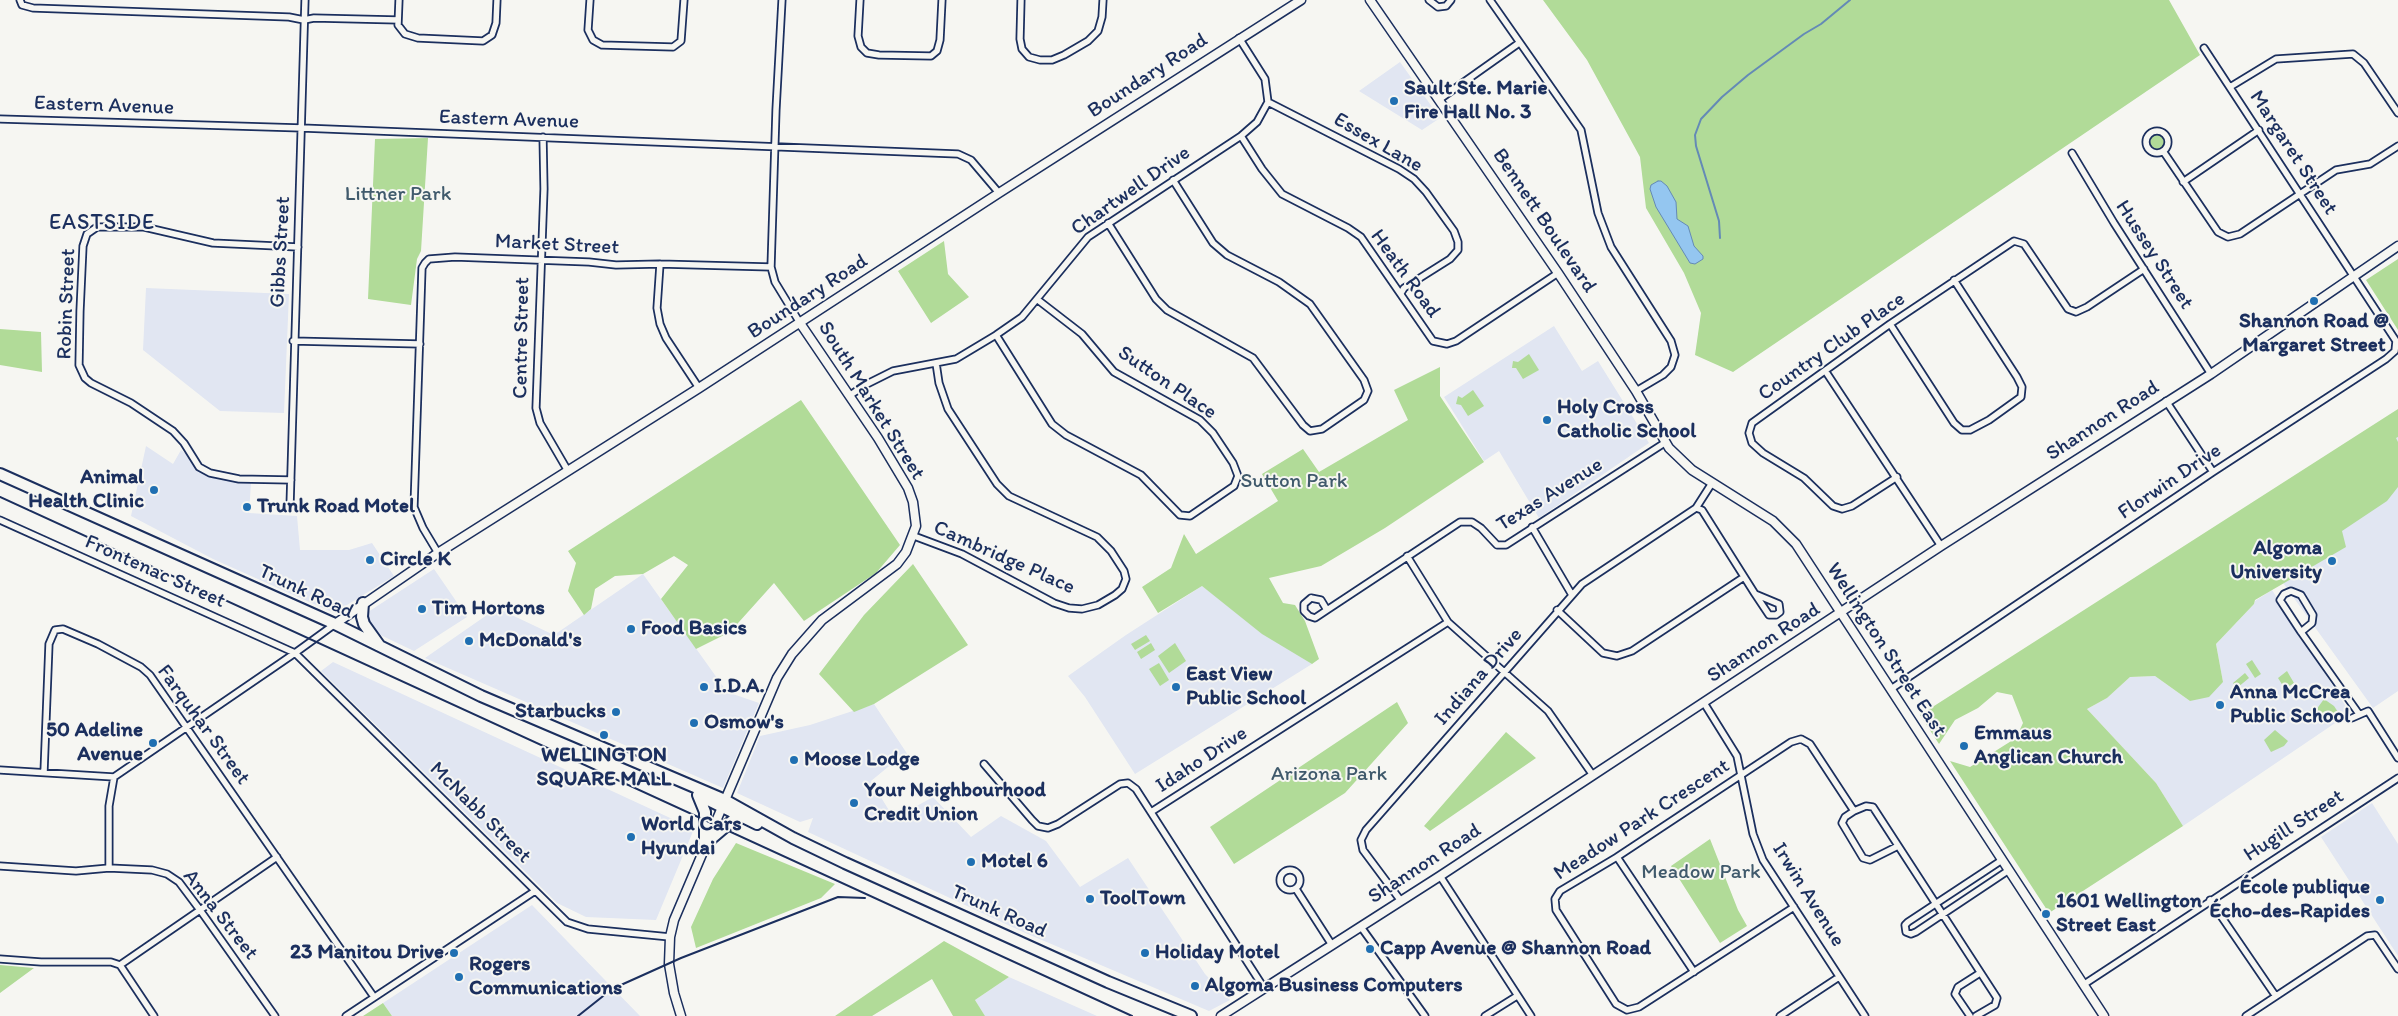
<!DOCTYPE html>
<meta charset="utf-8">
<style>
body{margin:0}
canvas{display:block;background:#f6f6f2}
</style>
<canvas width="2398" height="1016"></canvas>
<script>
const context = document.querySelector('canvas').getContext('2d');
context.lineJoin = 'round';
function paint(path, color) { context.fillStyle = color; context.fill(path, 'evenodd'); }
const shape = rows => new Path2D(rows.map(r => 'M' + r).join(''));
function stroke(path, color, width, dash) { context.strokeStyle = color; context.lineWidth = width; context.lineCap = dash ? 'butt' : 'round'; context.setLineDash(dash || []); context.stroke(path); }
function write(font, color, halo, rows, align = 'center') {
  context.font = font + ' Itim,sans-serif'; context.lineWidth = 4; context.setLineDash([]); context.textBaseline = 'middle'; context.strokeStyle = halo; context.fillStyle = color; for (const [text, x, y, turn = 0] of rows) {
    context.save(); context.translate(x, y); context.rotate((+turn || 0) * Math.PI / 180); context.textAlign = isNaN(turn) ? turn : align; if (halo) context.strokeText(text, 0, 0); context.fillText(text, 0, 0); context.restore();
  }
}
paint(shape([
 [1400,62,1440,118,1422,130,1359,91],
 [146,288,289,294,284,413,220,411,143,350],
 [1554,326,1582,371,1598,361,1649,443,1539,518,1499,451,1484,461,1444,397],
 [2398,422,2398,691,2373,708,2240,523],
 [146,446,173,464,181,450,216,479,251,483,249,513,297,516,300,550,349,550,372,543,394,576,334,613,213,559,131,516],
 [434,569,467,617,414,651,370,630,365,614],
 [643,574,727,692,759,703,723,788,425,658,497,608,554,635],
 [1202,586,1312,664,1135,774,1085,697,1068,676,1126,635],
 [2272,590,2350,713,2183,826,2156,783,2087,709,2107,698,2130,677,2155,676,2190,701,2223,682,2216,644,2254,604,2255,601],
 [333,662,694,829,656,920,586,917,557,903,321,671],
 [874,704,908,755,888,767,871,781,890,812,915,807,933,797,971,837,1001,816,1046,841,1080,887,1128,858,1205,974,1230,1000,1209,1011,1023,932,808,832,813,818,800,822,737,793,760,736,810,725],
 [2372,803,2398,844,2398,956,2321,837],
 [532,905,640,1016,392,1016,383,1003],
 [1009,977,1097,1016,985,1016,975,1000]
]), '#e1e6f2');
paint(shape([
 [1543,0,2169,0,2200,55,1733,372,1695,355,1701,313,1684,273,1646,208,1640,157,1587,60],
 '2150 142a7 7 0 1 1 14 0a7 7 0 1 1-14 0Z',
 [428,138,421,251,417,259,411,305,368,299,375,139],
 [944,241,948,274,969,297,931,323,898,271],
 [2398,259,2398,330,2366,280],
 [0,329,41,332,42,372,0,365],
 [1529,354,1539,370,1523,379,1516,368,1512,368,1513,361,1518,362],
 [1440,367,1440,396,1484,462,1385,528,1321,566,1269,578,1283,603,1295,605,1305,621,1319,659,1312,664,1262,634,1202,586,1158,613,1142,587,1171,568,1184,534,1196,554,1278,501,1262,474,1303,449,1319,472,1408,420,1394,390],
 [1473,390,1484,406,1468,416,1461,405,1456,404,1458,396,1462,398],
 [801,400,900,545,876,573,804,621,774,583,730,632,696,649,661,599,688,565,674,556,643,574,615,576,595,589,591,609,584,615,568,591,576,563,568,551],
 [2398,409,2398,437,2396,438,2398,442,2398,487,2387,501,2342,531,2346,547,2255,600,2254,604,2216,644,2223,682,2209,697,2190,701,2155,676,2130,677,2107,698,2087,709,2156,783,2183,826,2049,913,1950,761,1970,767,2016,738,2023,723,2012,695,1997,692,1978,708,1955,720,1939,744,1920,715],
 [913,564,968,645,874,704,854,712,819,674,864,615],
 [1146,635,1150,641,1135,650,1131,644],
 [1151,643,1155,650,1141,659,1137,652],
 [1175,643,1186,661,1169,673,1158,656],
 [2252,660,2261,674,2255,678,2246,664],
 [1159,663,1169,680,1160,686,1149,669],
 [2287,671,2294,683,2285,689,2278,678],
 [2245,673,2249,678,2237,688,2233,683],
 [2324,699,2334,706,2338,712,2334,716,2322,719,2316,710],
 [1397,702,1408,723,1345,793,1234,864,1210,827],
 [2275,730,2288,741,2284,746,2271,752,2264,740],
 [1506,732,1536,758,1430,831,1424,826],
 [1710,839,1738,910,1747,926,1720,943,1671,866],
 [736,843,835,884,821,898,696,948,691,927,713,879],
 [944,941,1009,977,975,1000,985,1016,953,1016,932,979,872,1016,835,1016],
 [0,965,34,968,0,993],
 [383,1003,392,1016,363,1016]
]), '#b1db98');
const water = shape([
 [1658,181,1661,181,1667,186,1676,202,1677,219,1688,226,1694,246,1703,256,1703,259,1695,264,1690,263,1656,207,1650,189,1651,185,1658,181]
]);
paint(water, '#94c6f0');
stroke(water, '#648ab6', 1);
stroke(shape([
 [1720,238,1719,221,1696,146,1695,135,1701,119,1722,97,1748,75,1804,34,1821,24,1850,0]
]), '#648ab6', 2);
const street = shape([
 [20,0,22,5,33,8,289,17,304,20,314,18,398,20],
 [399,0,398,25,405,34,418,38,483,41,492,35,496,23,497,0],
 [590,0,588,30,593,40,602,45,673,47,681,41,684,0],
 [782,0,776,110,771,267,775,282,800,323],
 [860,0,858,36,861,47,867,53,879,55,931,56,937,51,940,40,942,0],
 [1021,0,1020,39,1022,49,1029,57,1040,60,1052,60,1064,55,1088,41,1098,31,1102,17,1103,0],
 [1429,0,1438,7,1446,6,1451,0],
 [1490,0,1581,130,1598,213,1611,247,1671,341,1675,355,1671,367,1663,375,1636,391],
 [2230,87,2276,59,2353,54,2364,63,2398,113],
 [1440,99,1519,43],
 [1268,102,1399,169,1414,179,1426,192,1454,231,1458,242,1458,250,1450,259,1404,288,1401,293],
 [0,119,302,128,958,154,971,160,999,193],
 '2146 142a11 11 0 1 1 22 0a11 11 0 1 1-22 0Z',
 [1241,136,1262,169,1282,194,1348,228,1361,237,1433,341,1447,344,1456,341,1558,273],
 [543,137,544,189,536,408,540,423,568,471],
 [2163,151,2218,232,2228,237,2240,234,2336,170,2370,164,2398,146],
 [2072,153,2114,223,2211,374],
 [2183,182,2259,130],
 [1108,223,1156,299,1167,310,1253,358,1303,425,1310,431,1322,429,1364,400,1368,391,1364,380,1310,304,1279,282,1227,255,1213,243,1173,180],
 [660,264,657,308,660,324,666,338,699,388],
 [1890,324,1954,423,1962,430,1970,430,1989,420,2021,397,2022,387,2017,377,1954,280],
 [996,335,1052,424,1066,435,1141,475,1180,515,1190,516,1234,486,1238,476,1233,463,1213,433,1200,420,1114,372,1082,334,1038,300],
 [293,341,420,344],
 [1826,372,1941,546],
 [849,396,865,385,893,371,956,359,996,335,1022,317,1088,237,1241,136,1257,122,1268,102,1265,79,1239,38],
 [2166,401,2213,472],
 [1897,477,1852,506,1842,509,1833,506,1804,478,1763,453,1752,443,1749,433,1752,423,1890,324,2014,241,2024,244,2068,309,2076,312,2087,307,2144,269],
 [291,480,239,479,210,473,199,467,184,443,173,431,131,403,91,383,85,378,79,365,80,311,83,246,87,234,97,227,144,227,213,243,298,247],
 [290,506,305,0],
 [1696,508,1702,510,1755,594,1779,604,1780,612,1776,615,1769,615,1755,594],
 [0,520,295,653,567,922,588,929,670,937],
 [1532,527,1572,595],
 [914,536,962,554,1054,603,1069,608,1082,609,1098,605,1115,595,1122,589,1126,579,1124,571,1111,551,1097,537,1009,496,997,484,948,409,939,383,936,363],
 [438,553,423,528,414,507,422,268,425,263,429,259,455,257,589,262,616,265,660,264,771,267],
 [1407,556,1448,622,1548,711,1592,774],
 [1311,598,1321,600,1327,610,1315,618,1309,616,1304,611,1304,604,1311,598],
 [1327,610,1460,522,1472,522,1481,528,1497,545,1506,545,1666,442],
 [1557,610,1603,653,1617,656,1632,651,1744,577],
 [2301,632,2312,623,2313,615,2301,595,2291,591,2284,594,2280,600,2301,632,2359,714],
 [1891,689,2213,472,2386,359,2395,351,2396,341,2204,48],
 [1704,703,1737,756,1753,834,1763,860,1865,1016],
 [2352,718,2368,711,2398,758],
 [984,764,1032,820,1038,826,1048,828,1058,824,1120,784,1128,783,1136,789,1264,988],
 [0,770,114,777],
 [44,772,49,644,55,630,63,629,98,644,141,667,150,675,374,997],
 [1151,812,1448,622],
 [1898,846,1870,860,1863,858,1842,823,1845,817,1854,811,1866,806,1873,807,1997,998,1995,1005,1976,1016],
 [1617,857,1694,972],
 [2002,860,1908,922,1905,925,1906,932,1911,934,1916,932,2009,870],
 [0,866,76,871,109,868,152,870,167,874,179,882,200,910,275,1016],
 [109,868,109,806,114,777,295,653,335,624],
 '1280 880a10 10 0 1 1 20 0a10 10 0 1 1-20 0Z',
 [1440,876,1531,1016],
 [1296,889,1332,945],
 [2210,900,2275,995],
 [1401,901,1363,850,1361,840,1366,830,1582,584,1696,508,1712,483],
 [1794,907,1639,1007,1627,1010,1616,1004,1556,910,1555,899,1560,891,1617,857,1791,742,1801,739,1810,744,1854,811],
 [1361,927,1425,1016],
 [0,959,41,962,111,962,120,965,154,1016],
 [120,965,277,857],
 [2083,985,2398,778],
 [346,1016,535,891],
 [1485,1016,1517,996],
 [1780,1016,1839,977],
 [1970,1016,1955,994,1958,987,1980,973],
 [2246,1016,2367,936,2375,935,2398,969]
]);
const secondary = shape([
 [1370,0,1558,273,1636,391,1669,448,1692,470,1773,521,1796,544,2104,1016],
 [335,624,438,553,699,388,999,193,1301,0],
 [681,1016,674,993,669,964,670,937,674,920,777,678,792,654,822,620,897,564,906,552,916,526,913,502,908,488,878,438,800,323],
 [1221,1016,1440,876,1941,546,2211,374,2398,246]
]);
const highway = shape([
 [0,474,335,624,481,696,725,800,793,838,845,863,1108,982,1191,1016],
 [363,603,362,617,364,624,379,645],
 [698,795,757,824],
 [698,795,705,812,705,844],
 [705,844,732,821,742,817]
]);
stroke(street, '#1b2f5e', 9);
stroke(secondary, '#1b2f5e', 11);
stroke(highway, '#1b2f5e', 14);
stroke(street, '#f6f6f2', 5.5);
stroke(secondary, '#f6f6f2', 8);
stroke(highway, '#f6f6f2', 10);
stroke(shape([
 [0,497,1132,1016],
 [578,1016,612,989,681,958,838,897,865,898]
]), '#1b2f5e', 2);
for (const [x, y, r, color] of [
 [1394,101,5,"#1f6fb2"],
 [2314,301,5,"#1f6fb2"],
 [1547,420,5,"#1f6fb2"],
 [154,490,5,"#1f6fb2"],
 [247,507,5,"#1f6fb2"],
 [370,560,5,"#1f6fb2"],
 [2332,561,5,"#1f6fb2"],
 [422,609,5,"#1f6fb2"],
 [631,629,5,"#1f6fb2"],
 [469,641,5,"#1f6fb2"],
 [704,687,5,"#1f6fb2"],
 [1176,687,5,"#1f6fb2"],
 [2220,705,5,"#1f6fb2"],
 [616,712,5,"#1f6fb2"],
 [694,723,5,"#1f6fb2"],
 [604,735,5,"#1f6fb2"],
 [153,743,5,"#1f6fb2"],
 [1964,746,5,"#1f6fb2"],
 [794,760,5,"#1f6fb2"],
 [854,803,5,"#1f6fb2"],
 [631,837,5,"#1f6fb2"],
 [971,862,5,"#1f6fb2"],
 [1090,899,5,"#1f6fb2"],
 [2380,900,5,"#1f6fb2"],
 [2046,914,5,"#1f6fb2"],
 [1370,949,5,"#1f6fb2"],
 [454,953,5,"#1f6fb2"],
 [1145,953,5,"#1f6fb2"],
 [459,977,5,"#1f6fb2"],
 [1195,986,5,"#1f6fb2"]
]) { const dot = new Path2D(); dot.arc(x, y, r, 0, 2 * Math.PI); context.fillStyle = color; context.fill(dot); stroke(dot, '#f6f6f2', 2); }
write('21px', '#1b2f5e', '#f6f6f2', [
 ["Boundary Road",1148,76,-33],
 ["Eastern Avenue",104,106,2],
 ["Eastern Avenue",509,120,2],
 ["Essex Lane",1378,143,30],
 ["Margaret Street",2293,153,57],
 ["Chartwell Drive",1131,191,-35],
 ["Bennett Boulevard",1544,221,56],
 ["Market Street",557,245,3],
 ["Gibbs Street",281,252,-87],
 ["Hussey Street",2154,255,57],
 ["Heath Road",1405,274,54],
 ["Boundary Road",808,297,-33],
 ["Robin Street",67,304,-88],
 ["Centre Street",522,338,-89],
 ["Country Club Place",1832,347,-35],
 ["Sutton Place",1167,383,34],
 ["South Market Street",871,401,58],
 ["Shannon Road",2103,421,-33],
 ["Florwin Drive",2170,482,-34],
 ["Texas Avenue",1550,495,-32],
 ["Cambridge Place",1004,558,24],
 ["Frontenac Street",155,572,24],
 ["Trunk Road",306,592,25],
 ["Shannon Road",1764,643,-33],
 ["Wellington Street East",1886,650,57],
 ["Indiana Drive",1479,677,-49],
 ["Farquhar Street",203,725,54],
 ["Idaho Drive",1202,760,-33],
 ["McNabb Street",480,813,45],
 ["Meadow Park Crescent",1642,820,-33],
 ["Hugill Street",2294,826,-33],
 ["Shannon Road",1425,864,-33],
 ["Irwin Avenue",1808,895,58],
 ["Trunk Road",999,912,24],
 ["Anna Street",220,915,52]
]);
write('bold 21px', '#1b2f5e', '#f6f6f2', [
 ["Sault Ste. Marie",1404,89],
 ["Fire Hall No. 3",1404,113],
 ["Shannon Road @",2314,322,"center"],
 ["Margaret Street",2314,346,"center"],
 ["Holy Cross",1557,408],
 ["Catholic School",1557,432],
 ["Animal",144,478,"right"],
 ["Health Clinic",144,502,"right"],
 ["Trunk Road Motel",257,507],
 ["Algoma",2322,549,"right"],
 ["University",2322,573,"right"],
 ["Circle K",380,560],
 ["Tim Hortons",432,609],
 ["Food Basics",641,629],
 ["McDonald's",479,641],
 ["East View",1186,675],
 ["Public School",1186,699],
 ["I.D.A.",714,687],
 ["Anna McCrea",2230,693],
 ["Public School",2230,717],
 ["Starbucks",606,712,"right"],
 ["Osmow's",704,723],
 ["50 Adeline",143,731,"right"],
 ["Avenue",143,755,"right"],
 ["Emmaus",1974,734],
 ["Anglican Church",1974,758],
 ["WELLINGTON",604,756,"center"],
 ["SQUARE MALL",604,780,"center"],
 ["Moose Lodge",804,760],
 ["Your Neighbourhood",864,791],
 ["Credit Union",864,815],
 ["World Cars",641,825],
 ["Hyundai",641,849],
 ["Motel 6",981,862],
 ["École publique",2370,888,"right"],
 ["Écho-des-Rapides",2370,912,"right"],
 ["ToolTown",1100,899],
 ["1601 Wellington",2056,902],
 ["Street East",2056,926],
 ["Capp Avenue @ Shannon Road",1380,949],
 ["23 Manitou Drive",444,953,"right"],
 ["Holiday Motel",1155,953],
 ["Rogers",469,965],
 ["Communications",469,989],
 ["Algoma Business Computers",1205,986]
], 'left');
write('21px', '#405a6c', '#f6f6f2', [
 ["Littner Park",398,195],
 ["Sutton Park",1294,482],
 ["Arizona Park",1329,775],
 ["Meadow Park",1701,873]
]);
context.letterSpacing = '1px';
write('22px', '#1b2f5e', '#f6f6f2', [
 ["EASTSIDE",102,223]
]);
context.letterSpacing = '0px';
</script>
